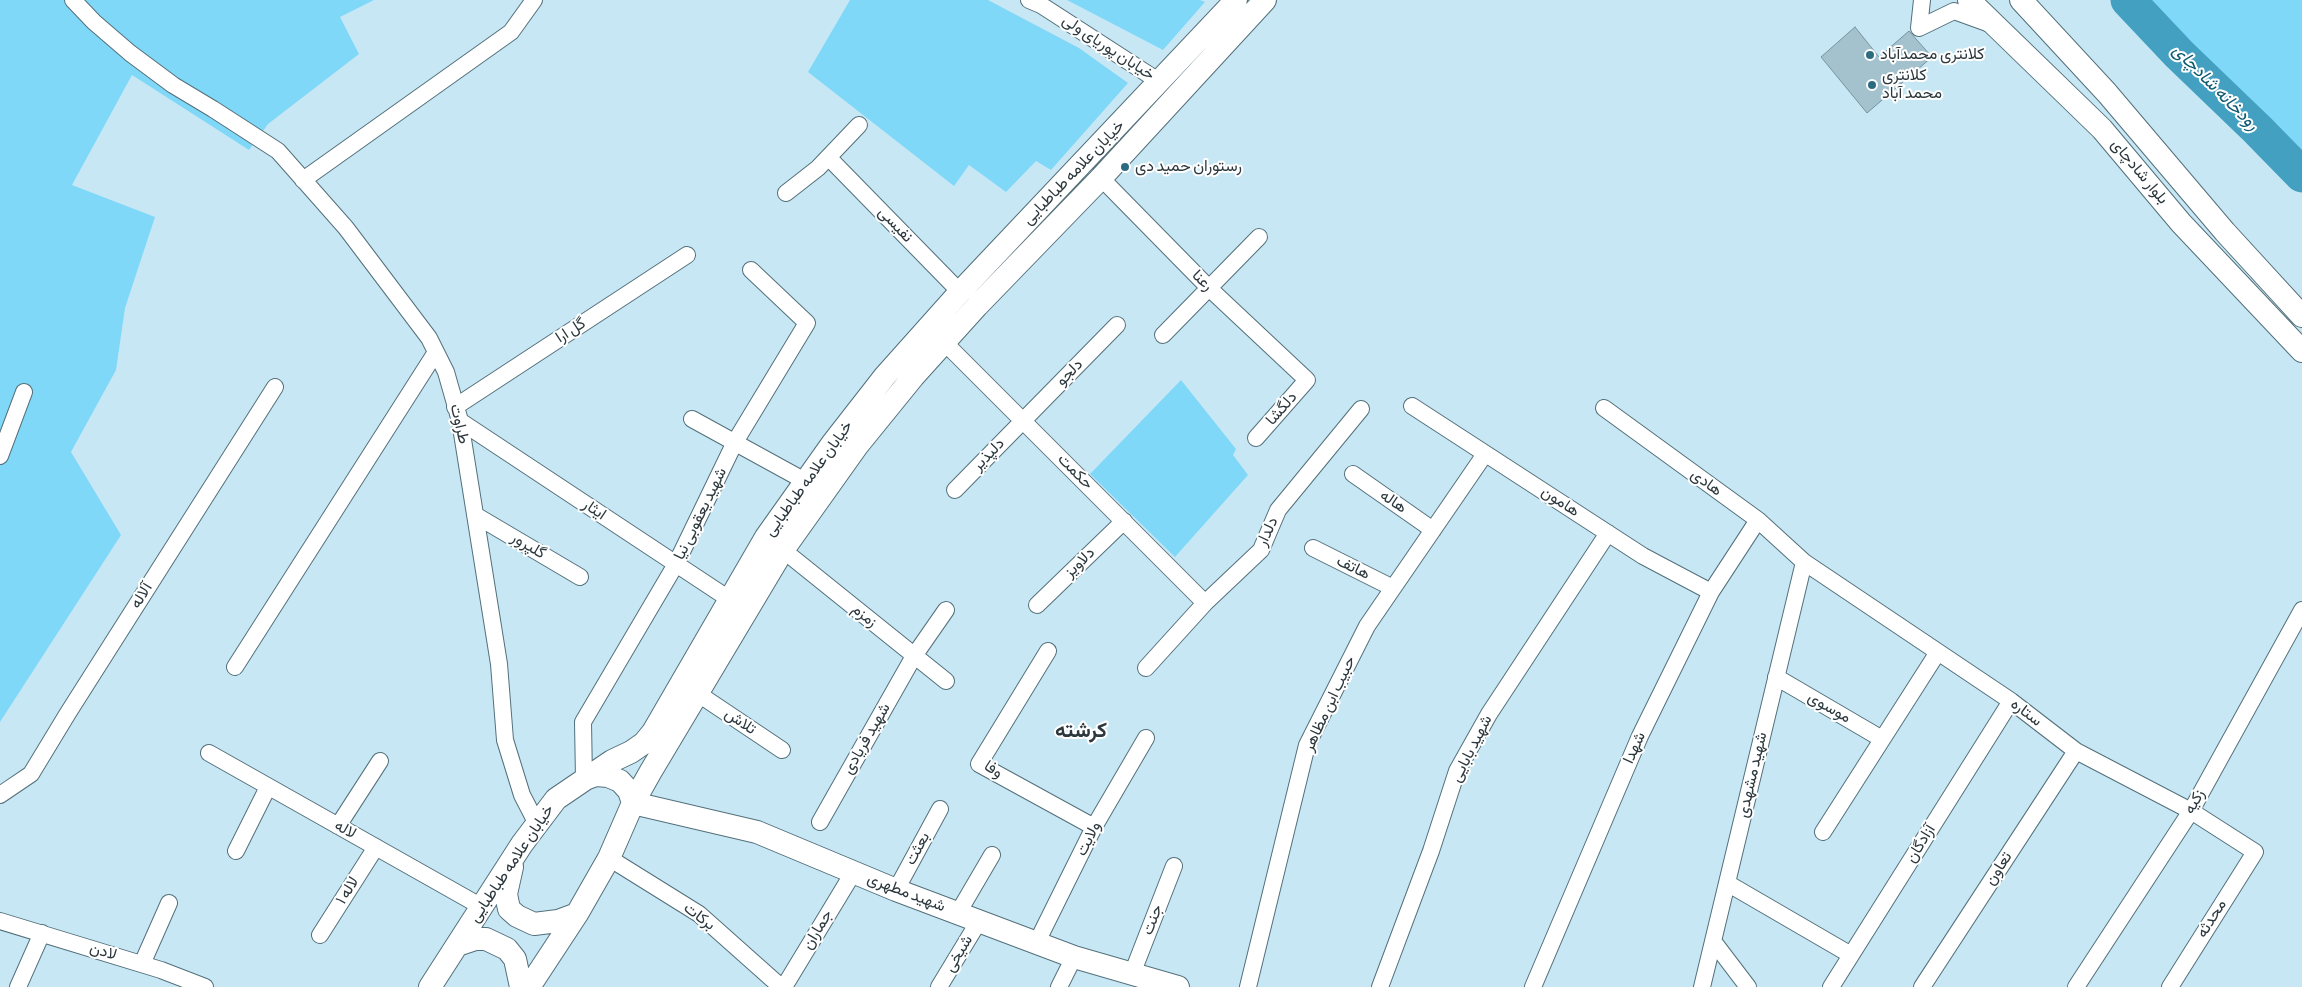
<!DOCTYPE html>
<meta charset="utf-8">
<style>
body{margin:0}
canvas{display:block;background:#c7e7f4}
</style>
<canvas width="2302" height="987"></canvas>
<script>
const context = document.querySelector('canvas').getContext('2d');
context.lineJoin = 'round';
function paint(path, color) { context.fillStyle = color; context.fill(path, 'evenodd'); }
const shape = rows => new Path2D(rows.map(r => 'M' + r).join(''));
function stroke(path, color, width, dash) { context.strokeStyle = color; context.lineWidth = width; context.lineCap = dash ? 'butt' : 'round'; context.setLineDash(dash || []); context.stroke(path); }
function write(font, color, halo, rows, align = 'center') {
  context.font = font + ' "Sofia Sans Condensed",Vazirmatn,sans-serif'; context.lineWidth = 4; context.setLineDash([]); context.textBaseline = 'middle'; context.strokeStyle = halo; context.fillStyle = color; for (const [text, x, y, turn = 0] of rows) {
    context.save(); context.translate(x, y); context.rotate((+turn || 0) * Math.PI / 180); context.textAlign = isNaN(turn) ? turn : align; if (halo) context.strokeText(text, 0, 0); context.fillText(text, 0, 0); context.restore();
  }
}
paint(shape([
 [0,0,374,0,340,17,359,54,268,124,249,150,132,75,72,185,155,217,125,308,116,370,71,452,121,535,0,722],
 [850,0,988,0,1079,48,1128,83,1051,170,1036,161,1006,192,969,165,954,186,808,72],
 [1067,0,1200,0,1205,2,1163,50],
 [2151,0,2302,0,2302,158,2193,48],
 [1181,380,1236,449,1233,455,1248,475,1175,557,1090,474]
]), '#80d8f8');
stroke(shape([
 [2128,0,2179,54,2258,130,2302,175]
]), '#43a0c1', 35);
const building = shape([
 [1855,27,1879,57,1909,31,1932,57,1867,113,1821,57,1855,27]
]);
paint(building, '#a3c2ce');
stroke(building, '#76939f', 1);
const street = shape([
 [73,0,94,22,130,53,173,85,213,109,278,151,346,228,429,338,446,372,460,421,499,664,505,740,522,795,537,824],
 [1029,0,1041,5,1160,82],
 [1922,0,1919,28,1954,11,1990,24],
 [829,158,960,292],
 [1101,178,1210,289,1307,380,1256,438],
 [303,180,511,32,534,0],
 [786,193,818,168,859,125],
 [1163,335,1259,237],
 [944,342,1205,603],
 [1412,406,1643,556,1711,592],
 [455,407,687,255],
 [1604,408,1758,520,1804,562,2011,701,2076,751,2191,811,2255,852,2170,987],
 [692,419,805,481],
 [460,421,729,599],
 [0,456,24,392],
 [1353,474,1433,530],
 [955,490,1117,325],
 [475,515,580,577],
 [1313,548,1393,588],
 [783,550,946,681],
 [1037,605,1124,521],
 [1048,651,979,764,1094,827],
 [235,667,436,352],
 [1146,668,1205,603,1261,550,1278,510,1361,409],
 [1776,677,1882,739],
 [697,693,782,750],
 [209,753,482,907],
 [584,779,583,722,676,564,735,442,807,323,751,270],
 [0,795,31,774,68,713,275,387],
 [820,822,914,656,946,610],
 [338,826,380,761],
 [1823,832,1938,652],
 [236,851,268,787],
 [609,858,699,914,781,987],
 [1727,883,1851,955],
 [896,890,940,809],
 [958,913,992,855],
 [0,921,161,970,205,987],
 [320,935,376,847],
 [1713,941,1748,987],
 [1037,942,1094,827,1146,738],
 [142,964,169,903],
 [1132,974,1174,866],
 [18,987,42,933],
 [784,987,853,873],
 [939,987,979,921],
 [1059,987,1074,957],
 [1248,987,1307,745,1367,626,1485,454],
 [1380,987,1431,851,1457,771,1489,714,1608,533],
 [1533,987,1640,736,1711,592,1758,520],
 [1702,987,1804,562],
 [1831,987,2011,701],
 [1922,987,2076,751],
 [2076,987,2191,811,2302,610]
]);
const secondary = shape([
 [1969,0,2102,129,2181,223,2302,351],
 [2021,0,2107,93,2225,232,2302,316],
 [585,779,596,775,608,776,620,781,629,791,633,803,757,832,896,890,1074,957,1178,987],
 [512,867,506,894,509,909,517,916,534,924,558,921,577,914],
 [457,945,475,939,486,939,507,949,515,959,521,987],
 [430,987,522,844,556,799,612,761,631,752,644,743,653,732,766,537,832,444,885,376,960,292,1236,0],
 [529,987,577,914,609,858,633,803,651,771,783,550,857,446,913,377,977,306,1101,178,1265,0]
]);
stroke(street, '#53707b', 18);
stroke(secondary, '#53707b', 24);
stroke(street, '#fff', 16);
stroke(secondary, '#fff', 22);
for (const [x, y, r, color] of [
 [1870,55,5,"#2d6b81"],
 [1872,85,5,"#2d6b81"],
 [1125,167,5,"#2d6b81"]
]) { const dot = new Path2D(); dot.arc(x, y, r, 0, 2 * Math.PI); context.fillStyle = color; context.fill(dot); stroke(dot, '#fff', 2); }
write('16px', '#2c383d', '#fff', [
 ["خیابان پوریای ولی",1108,48,33],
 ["بلوار شادچای",2139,172,50],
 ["خیابان علامه طباطبایی",1074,173,-46],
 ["نفیسی",895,225,46],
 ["رعنا",1202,281,45],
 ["گل ارا",571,331,-33],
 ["دلجو",1070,373,-45],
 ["دلگشا",1282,409,-49],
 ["طراوت",459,424,77],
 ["دلپذیر",989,455,-46],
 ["حکمت",1075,472,45],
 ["خیابان علامه طباطبایی",809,479,-54],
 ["هادی",1706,483,36],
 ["هاله",1393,502,34],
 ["هامون",1560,502,33],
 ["ایثار",594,510,34],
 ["شهید یعقوبی نیا",701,514,-64],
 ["دلدار",1268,532,-65],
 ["گلپرور",528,546,31],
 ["دلاویز",1080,563,-44],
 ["هاتف",1353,568,26],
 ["آلاله",142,596,-58],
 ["زمزم",864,616,39],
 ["حبیب ابن مظاهر",1330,704,-65],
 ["موسوی",1829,708,30],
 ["ستاره",2026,713,37],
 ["تلاش",740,722,34],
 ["شهید فریادی",867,739,-60],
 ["شهدا",1635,748,-66],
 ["شهید بابایی",1472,749,-63],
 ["وفا",993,770,33],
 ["شهید مشهدی",1753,775,-77],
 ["زکیه",2195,802,-60],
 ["لاله",345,830,29],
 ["ولایت",1089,839,-63],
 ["آزادگان",1921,844,-58],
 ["بعثت",918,849,-62],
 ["خیابان علامه طباطبایی",512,864,-56],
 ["تعاون",1999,869,-57],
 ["لاله ۱",348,891,-58],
 ["شهید مطهری",906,893,21],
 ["برکات",699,917,37],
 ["محدثه",2212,919,-58],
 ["جنت",1153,920,-69],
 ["جماران",818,930,-59],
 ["لادن",103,952,17],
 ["شیخی",959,954,-59]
]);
write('16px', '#2c383d', '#fff', [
 ["کلانتری محمدآباد",1880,55],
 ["کلانتری",1882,76],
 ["محمد آباد",1882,94],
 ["رستوران حمید دی",1135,167]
], 'left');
write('italic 18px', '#0d5a71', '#fff', [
 ["رودخانه شادچای",2215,88,45]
]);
write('bold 21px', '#2c383d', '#fff', [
 ["کرشته",1081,732]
]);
</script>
